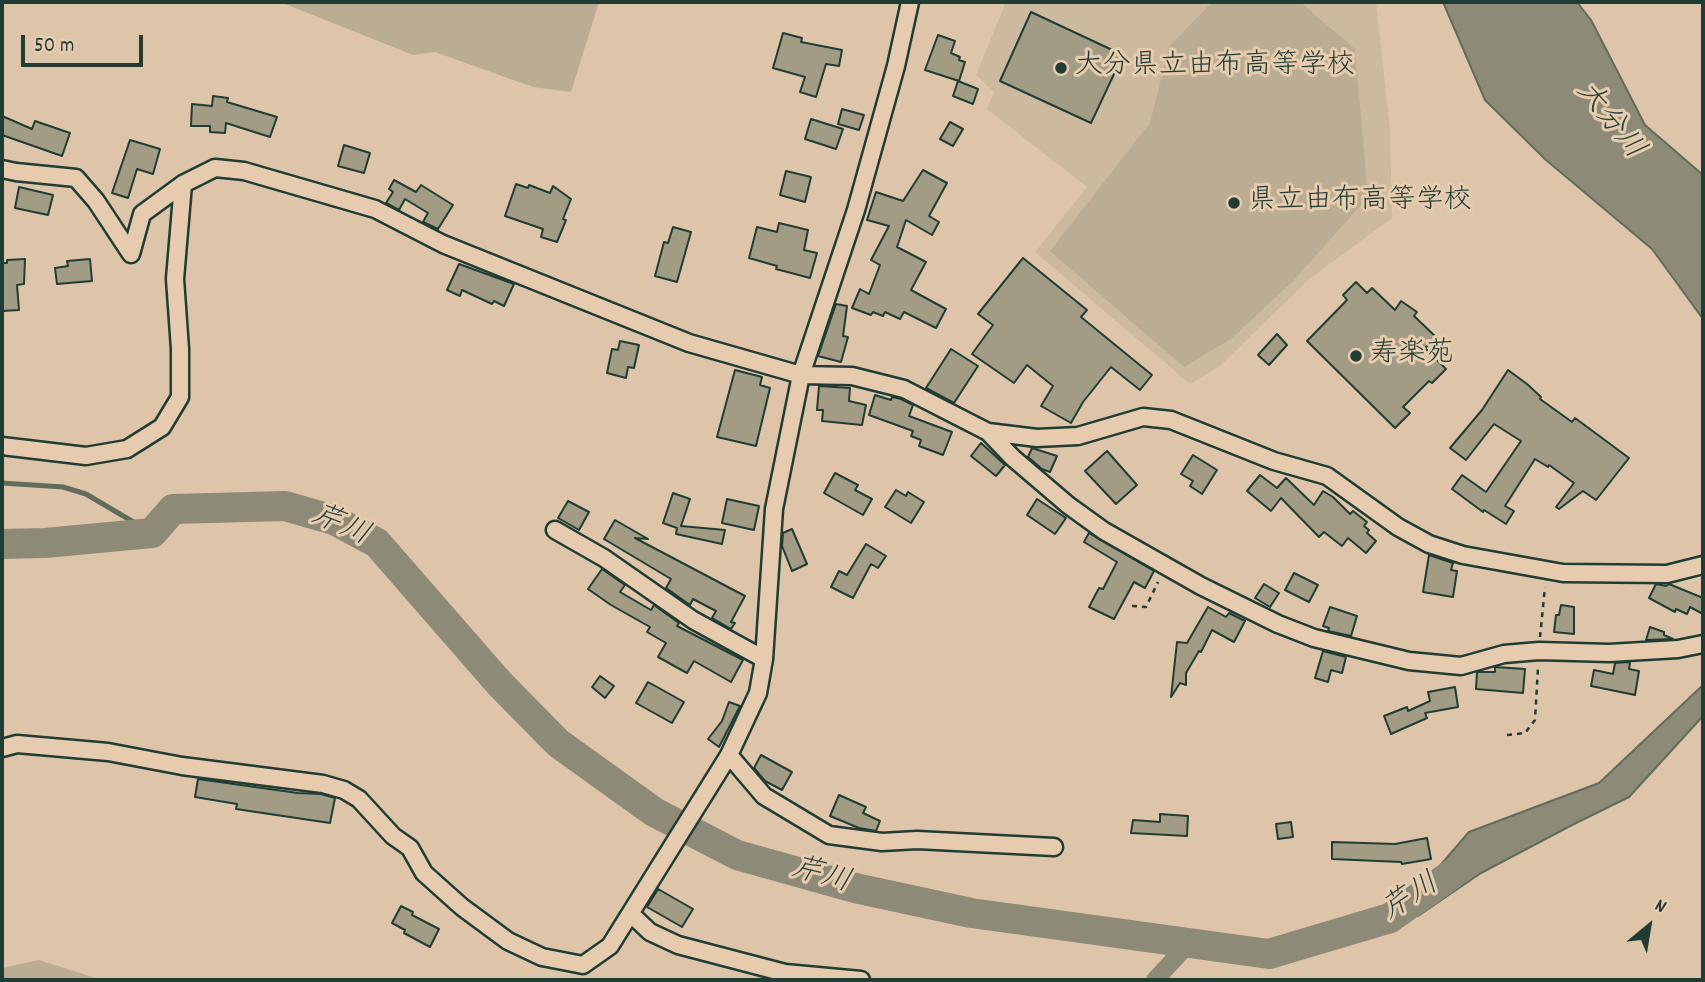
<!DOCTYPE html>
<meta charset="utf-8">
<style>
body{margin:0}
#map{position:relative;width:1705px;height:982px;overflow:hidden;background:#dec5a9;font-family:Dekko,sans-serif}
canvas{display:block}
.frame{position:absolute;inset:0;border:4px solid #1f3d34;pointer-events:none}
.north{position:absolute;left:1614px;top:891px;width:70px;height:70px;-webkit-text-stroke:5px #e6cbae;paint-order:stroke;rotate:30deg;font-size:19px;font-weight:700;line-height:28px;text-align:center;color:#1f3d34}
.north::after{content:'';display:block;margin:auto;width:24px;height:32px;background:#1f3d34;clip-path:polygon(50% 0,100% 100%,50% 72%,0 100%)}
.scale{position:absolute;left:21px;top:35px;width:122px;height:32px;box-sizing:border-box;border:4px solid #1f3d34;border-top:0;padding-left:9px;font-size:21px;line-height:24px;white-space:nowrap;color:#1f3d34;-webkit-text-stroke:5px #e6cbae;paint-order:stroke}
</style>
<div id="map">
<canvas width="1705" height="982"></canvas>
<div class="frame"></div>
<div class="north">N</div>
<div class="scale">50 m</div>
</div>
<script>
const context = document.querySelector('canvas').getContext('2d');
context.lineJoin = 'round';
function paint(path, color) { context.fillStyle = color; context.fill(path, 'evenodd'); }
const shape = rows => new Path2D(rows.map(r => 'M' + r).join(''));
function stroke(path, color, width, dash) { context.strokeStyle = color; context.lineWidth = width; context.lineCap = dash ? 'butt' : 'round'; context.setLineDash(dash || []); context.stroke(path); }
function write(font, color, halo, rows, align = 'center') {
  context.font = font + ' Dekko,"Klee One",sans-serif'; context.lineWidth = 6; context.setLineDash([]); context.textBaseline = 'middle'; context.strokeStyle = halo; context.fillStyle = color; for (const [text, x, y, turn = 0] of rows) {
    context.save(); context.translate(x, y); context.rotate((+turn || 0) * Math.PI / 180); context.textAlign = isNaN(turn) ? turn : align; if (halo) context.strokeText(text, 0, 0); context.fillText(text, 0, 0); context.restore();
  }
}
paint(shape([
 [1006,2,1376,2,1390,129,1392,218,1308,280,1219,367,1190,384,1035,252,1087,187,987,109,994,92,976,75]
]), '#ccb99e');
paint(shape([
 [280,2,599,2,571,92,533,87,435,52,413,55],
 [1212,2,1300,2,1355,49,1368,197,1294,280,1232,338,1184,367,1050,251,1150,123,1169,47],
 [39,960,102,980,2,980,2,968]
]), '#bbac94');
const water = shape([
 [1443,2,1577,2,1591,20,1645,125,1703,175,1703,319,1652,249,1546,160,1485,100,1443,2],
 [1703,685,1703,716,1629,797,1572,825,1481,873,1418,916,1419,890,1469,832,1599,783,1703,685]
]);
paint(water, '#8d8b77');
stroke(water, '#616c5c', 2);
stroke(shape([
 [2,483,63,487,86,494,152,533]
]), '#616c5c', 5);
stroke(shape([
 [1155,980,1190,942]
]), '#8d8b77', 18);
stroke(shape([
 [2,544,45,543,152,533,173,509,285,506,334,520,377,543,499,683,558,743,654,812,737,855,855,888,971,913,1269,954,1390,918,1452,874]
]), '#8d8b77', 30);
const building = shape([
 [1031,12,1123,55,1091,123,1000,81,1031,12],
 [783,33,802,38,801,42,842,50,839,66,826,64,816,97,800,92,805,77,773,68,783,33],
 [938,35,955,41,951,53,960,57,959,60,965,62,959,81,925,70,938,35],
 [958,81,978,89,973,104,953,96,958,81],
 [213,96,228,98,227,102,277,117,270,137,226,123,225,133,210,132,210,126,191,126,192,104,212,106,213,96],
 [842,109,864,115,859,130,838,124,842,109],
 [2,116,32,129,35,121,70,133,62,156,2,135,2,116],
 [811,119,843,129,836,149,805,139,811,119],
 [950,122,963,129,953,146,940,139,950,122],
 [130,140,160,149,153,174,137,169,128,198,112,193,130,140],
 [344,145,370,153,364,173,338,166,344,145],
 [923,170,947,183,929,216,939,222,932,235,906,220,897,247,926,262,911,290,946,309,936,328,904,312,900,319,885,312,883,316,873,312,871,315,852,308,860,289,869,294,880,265,871,260,889,226,867,220,876,192,903,201,923,170],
 [786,171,811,177,805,202,780,195,786,171],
 [394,180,416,192,421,185,453,205,438,229,423,222,428,213,405,199,399,210,386,203,393,192,389,189,394,180],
 [516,184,528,188,529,185,550,193,553,186,571,199,563,219,566,220,557,242,541,237,543,229,505,216,516,184],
 [19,187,53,195,48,215,15,208,19,187],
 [779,223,808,230,804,250,817,253,810,278,776,269,777,266,749,258,757,227,777,232,779,223],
 [673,227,691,232,677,282,655,276,664,242,668,243,673,227],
 [1023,258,1087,310,1081,317,1152,375,1140,390,1111,367,1083,402,1071,423,1041,406,1053,386,1027,365,1014,383,972,354,993,325,978,314,1023,258],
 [25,259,24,284,17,285,19,310,2,311,2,263,7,263,7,260,25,259],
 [90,259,92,281,57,284,55,268,68,266,67,261,90,259],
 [459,264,514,284,504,306,494,301,492,304,462,290,460,296,447,290,459,264],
 [1356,282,1367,293,1372,288,1395,310,1401,301,1417,312,1414,316,1436,337,1425,348,1446,369,1432,383,1429,381,1403,407,1410,413,1395,428,1307,341,1347,300,1343,295,1356,282],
 [836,304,847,306,843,336,848,337,841,362,818,356,836,304],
 [1277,334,1287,345,1269,365,1258,355,1277,334],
 [620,341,639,345,634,368,628,367,626,378,607,373,612,349,618,350,620,341],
 [951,349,978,366,954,403,926,388,951,349],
 [735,370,762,377,760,385,770,388,756,446,717,437,735,370],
 [1508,370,1527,384,1541,397,1540,399,1572,422,1575,418,1629,458,1596,500,1583,491,1559,509,1556,507,1574,483,1549,465,1548,467,1535,459,1505,506,1514,511,1506,524,1484,510,1483,512,1452,489,1462,475,1486,492,1521,441,1494,424,1466,460,1450,448,1482,410,1508,370],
 [819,386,850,388,849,401,866,405,862,425,822,421,823,410,817,410,819,386],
 [875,395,891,400,892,397,901,399,913,405,909,416,952,432,943,455,919,446,921,440,911,436,913,431,869,415,875,395],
 [981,443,1005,465,996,476,971,456,981,443],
 [1032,448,1057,456,1050,472,1042,469,1028,457,1032,448],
 [1107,451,1137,485,1116,504,1085,471,1107,451],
 [1193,455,1217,470,1202,494,1190,486,1193,481,1181,474,1193,455],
 [835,473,858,485,855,490,872,499,863,515,824,493,835,473],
 [1260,475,1277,488,1286,478,1314,505,1323,491,1333,497,1350,514,1353,511,1367,522,1364,526,1369,530,1367,533,1376,541,1366,553,1348,538,1342,546,1324,532,1319,537,1281,498,1271,511,1247,491,1260,475],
 [896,490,906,496,908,492,924,502,911,523,885,507,896,490],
 [673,493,690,499,681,526,725,530,722,544,676,534,677,528,663,523,673,493],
 [727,499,759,506,754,530,722,523,727,499],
 [1037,499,1066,518,1055,534,1027,515,1037,499],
 [568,501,589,512,579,530,558,518,568,501],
 [615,520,648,539,635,538,745,596,731,622,735,623,731,629,712,618,716,611,693,599,690,605,666,588,671,579,604,539,615,520],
 [792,529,807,564,792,571,782,546,783,533,792,529],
 [1089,533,1154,571,1145,588,1134,582,1114,619,1089,607,1099,588,1103,589,1117,562,1084,542,1089,533],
 [866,544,886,556,878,568,871,564,853,598,831,587,839,571,847,575,866,544],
 [1429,555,1453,563,1451,570,1457,571,1453,597,1423,592,1429,555],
 [602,569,625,585,620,592,651,610,654,605,679,623,677,626,743,660,731,682,694,661,687,673,658,657,666,643,647,632,650,627,611,605,588,589,602,569],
 [1294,573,1318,585,1309,602,1285,590,1294,573],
 [1264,584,1279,593,1270,607,1255,598,1264,584],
 [1656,584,1666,586,1669,584,1703,598,1703,614,1690,607,1687,614,1676,609,1675,612,1649,598,1656,584],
 [1561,605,1574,607,1574,634,1554,632,1556,615,1559,615,1561,605],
 [1208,607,1226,617,1229,613,1245,621,1234,642,1212,630,1201,652,1199,651,1186,673,1186,685,1180,683,1171,697,1177,642,1187,643,1208,607],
 [1330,607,1357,616,1351,636,1328,631,1329,628,1323,626,1330,607],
 [1650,627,1664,632,1664,635,1673,639,1646,640,1650,627],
 [1323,651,1346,657,1342,673,1331,670,1328,682,1315,678,1323,651],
 [1628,662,1630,663,1629,669,1639,671,1635,695,1591,686,1594,670,1613,674,1615,663,1628,662],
 [1495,667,1525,669,1523,693,1476,689,1477,672,1495,672,1495,667],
 [600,676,614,686,605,698,592,687,600,676],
 [648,682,684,702,672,723,636,703,648,682],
 [1455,687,1458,707,1425,713,1427,718,1391,734,1384,716,1407,707,1408,711,1430,701,1428,692,1455,687],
 [729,702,740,706,719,747,708,739,722,721,729,702],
 [761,755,792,772,782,790,765,781,754,768,761,755],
 [198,779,298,793,321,794,335,798,330,823,236,809,237,804,195,797,198,779],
 [839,795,866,807,863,813,880,821,876,831,859,828,830,816,839,795],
 [1160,814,1188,816,1187,836,1131,833,1133,820,1160,822,1160,814],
 [1291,822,1293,837,1278,839,1276,824,1291,822],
 [1427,838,1431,859,1402,864,1401,862,1332,859,1332,842,1395,844,1427,838],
 [658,889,693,909,682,927,647,907,658,889],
 [401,906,413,912,412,915,439,929,430,947,404,933,405,930,392,923,401,906]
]);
paint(building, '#a39c85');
stroke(building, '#1f3d34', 2);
const minor = shape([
 [2,169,16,172,76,178,96,201,131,254,142,214,183,184,215,168,244,171,375,209,443,244,689,343,801,375,852,376,904,389,988,432,1013,458,1068,505,1104,531,1201,586,1278,624,1314,638,1409,661,1461,666,1504,654,1539,651,1609,653,1678,649,1703,644],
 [988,432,1037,438,1078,436,1143,417,1171,420,1274,461,1327,476,1398,527,1429,544,1463,555,1563,573,1667,574,1703,565],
 [2,446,86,456,127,449,162,427,180,397,180,349,175,279,183,184],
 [555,530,604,558,693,620,764,659],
 [2,748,17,744,108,752,182,766,323,784,344,790,359,799,393,836,410,848,424,873,462,907,508,941,542,957,583,965,610,946,729,755,758,693,764,659,774,509,801,375,856,210,896,66,910,2],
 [729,755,764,796,829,835,882,842,917,840,1054,847],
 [631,914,650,932,678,945,785,973,861,980]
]);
stroke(minor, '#1f3d34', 21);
stroke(shape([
 [1132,606,1146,607,1158,582],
 [1540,637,1545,587],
 [1507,735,1525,733,1535,720,1538,668]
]), '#1f3d34', 2.5, [5, 5]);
stroke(minor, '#e6cbae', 16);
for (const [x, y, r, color] of [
 [1061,68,7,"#1f3d34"],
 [1234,203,7,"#1f3d34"],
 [1356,356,7,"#1f3d34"]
]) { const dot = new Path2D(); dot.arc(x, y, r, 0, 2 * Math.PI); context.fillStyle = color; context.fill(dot); stroke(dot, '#e6cbae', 2.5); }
write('28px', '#1f3d34', '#e6cbae', [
 ["大分県立由布高等学校",1075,68],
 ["県立由布高等学校",1248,203],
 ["寿楽苑",1370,356]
], 'left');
write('italic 30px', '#2a453b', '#e6cbae', [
 ["大分川",1608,122,51],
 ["芹川",340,528,24],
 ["芹川",821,878,16],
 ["芹川",1412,899,-32]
]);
</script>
